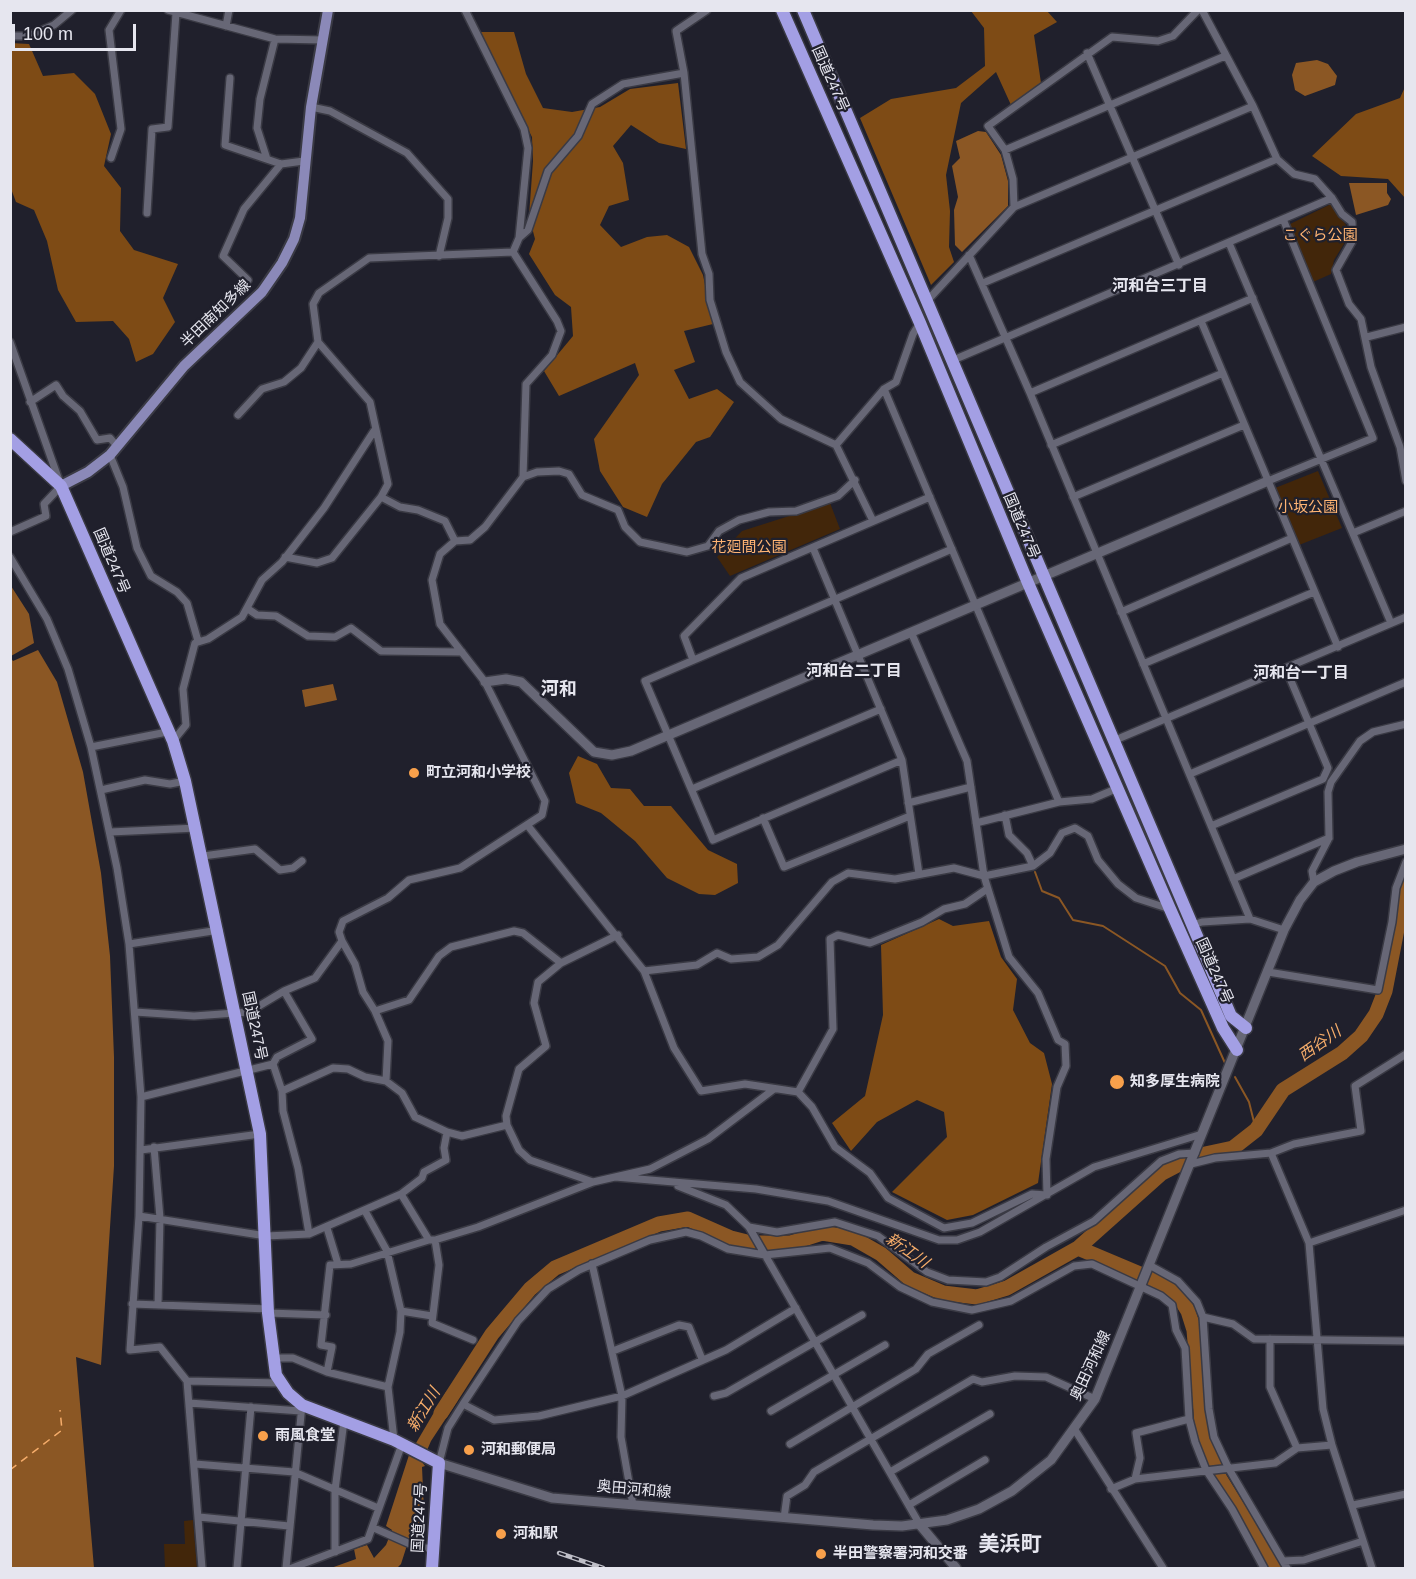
<!DOCTYPE html>
<meta charset="utf-8">
<style>
body{margin:0}
#map{position:relative;width:1416px;height:1579px;overflow:hidden;background:#20202c;font-family:Helvetica,sans-serif}
canvas{display:block}
.frame{position:absolute;inset:0;border:12px solid #e6e6ef;pointer-events:none}
.scale{position:absolute;left:12px;top:24px;width:124px;height:27px;box-sizing:border-box;border:3px solid #e6e6ef;border-top:0;padding-left:8px;font-size:18px;line-height:21px;white-space:nowrap;color:#e6e6ef;-webkit-text-stroke:4px #20202c;paint-order:stroke}
</style>
<div id="map">
<canvas width="1416" height="1579"></canvas>
<div class="frame"></div>
<div class="scale">100 m</div>
</div>
<script>
const context = document.querySelector('canvas').getContext('2d');
context.lineJoin = 'round';
function paint(path, color) { context.fillStyle = color; context.fill(path, 'evenodd'); }
const shape = rows => new Path2D(rows.map(r => 'M' + r).join(''));
function stroke(path, color, width, dash) { context.strokeStyle = color; context.lineWidth = width; context.lineCap = dash ? 'butt' : 'round'; context.setLineDash(dash || []); context.stroke(path); }
function write(font, color, halo, rows, align = 'center') {
  context.font = font + ' Helvetica,"Noto Sans JP",sans-serif'; context.lineWidth = 4.5; context.setLineDash([]); context.textBaseline = 'middle'; context.strokeStyle = halo; context.fillStyle = color; for (const [text, x, y, turn = 0] of rows) {
    context.save(); context.translate(x, y); context.rotate((+turn || 0) * Math.PI / 180); context.textAlign = isNaN(turn) ? turn : align; if (halo) context.strokeText(text, 0, 0); context.fillText(text, 0, 0); context.restore();
  }
}
paint(shape([
 [1331,204,1346,225,1347,239,1334,260,1331,274,1313,282,1288,225],
 [1318,471,1342,528,1299,545,1275,488],
 [830,503,840,529,730,576,717,557,742,531],
 [193,1520,197,1568,165,1568,164,1544,185,1544,184,1521]
]), '#42260a');
paint(shape([
 [971,11,1047,11,1057,22,1034,35,1041,83,1011,105,996,72,961,103,946,175,950,211,949,247,954,262,931,285,860,118,891,99,956,88,985,66,984,28],
 [479,32,514,32,526,74,543,108,572,112,600,107,630,89,678,83,686,149,659,143,631,125,613,146,623,163,629,200,609,206,600,225,621,247,647,237,667,235,689,247,703,275,713,324,684,331,695,362,674,370,689,399,717,389,734,402,710,437,696,442,662,484,647,517,623,507,600,471,594,439,639,375,635,363,559,396,544,371,573,336,571,307,555,295,529,254,535,239,529,216,533,161,532,137],
 [10,43,29,44,43,76,74,73,95,94,111,134,104,166,121,188,120,231,134,250,178,264,163,298,175,322,153,354,136,362,129,339,113,321,76,322,58,290,47,241,34,210,16,202,10,186],
 [1405,87,1405,198,1388,179,1341,176,1312,156,1356,114,1400,98],
 [578,756,597,764,611,788,630,789,644,806,671,806,708,850,737,864,738,883,715,895,699,894,667,878,635,841,601,813,576,803,569,773],
 [939,919,953,926,989,921,1001,957,1017,979,1013,1010,1030,1043,1044,1053,1052,1084,1038,1183,973,1215,947,1220,892,1192,947,1137,944,1112,917,1100,877,1122,851,1151,832,1123,865,1096,883,1015,881,945]
]), '#7e4b15');
paint(shape([
 [1317,60,1328,64,1337,76,1335,85,1305,96,1295,90,1292,75,1296,63],
 [978,131,986,132,1001,155,1008,181,1008,206,962,252,955,245,954,210,958,197,952,166,960,158,956,141],
 [1349,183,1387,183,1387,193,1391,199,1388,205,1356,215],
 [11,586,29,614,34,643,11,656],
 [38,650,57,682,83,772,101,873,110,956,114,1057,114,1166,101,1365,76,1357,94,1568,11,1568,10,657,13,661],
 [333,684,337,700,305,707,302,690],
 [446,1392,458,1400,431,1441,422,1462,425,1466,422,1467,424,1511,414,1538,409,1539,401,1564,397,1568,331,1568,356,1559,354,1549,367,1545,374,1558,386,1545,392,1530,386,1526,409,1455]
]), '#8b5724');
stroke(shape([
 [1035,872,1042,891,1059,898,1073,920,1103,926,1165,966,1180,993,1201,1010,1225,1063],
 [1235,1077,1249,1102,1256,1130]
]), '#8b5724', 2);
stroke(shape([
 [1205,1154,1233,1148,1256,1130,1283,1090,1342,1053,1361,1036,1376,1014,1385,991,1406,883],
 [1078,1248,1154,1280,1178,1295,1188,1311,1194,1330,1203,1437,1220,1479,1275,1568],
 [441,1413,492,1334,530,1289,555,1268,659,1224,688,1219,731,1238,751,1243,791,1243,822,1233,853,1238,881,1254,910,1279,943,1293,977,1297,1007,1288,1078,1248,1162,1173,1183,1162]
]), '#8b5724', 15);
stroke(shape([
 [10,1470,62,1430,60,1410]
]), '#f5ac6a', 1.5, [8, 6]);
const street = shape([
 [168,10,275,39,323,40],
 [465,10,524,129,528,148,519,238,513,252],
 [707,10,676,31,684,73,702,254,709,274,710,300,726,352,740,382,781,419,836,445,873,521],
 [1202,10,1253,106,1277,159,1294,174,1315,179,1332,198,1342,214,1352,222,1353,240,1336,270,1349,304,1361,319,1371,367,1400,447,1406,481],
 [226,26,229,10],
 [10,36,28,36,54,25,72,10],
 [1087,53,1179,265],
 [230,78,225,145,281,164,304,161],
 [311,107,330,111,407,153,448,199,448,218,439,256],
 [1005,150,1225,56],
 [111,158,121,129,109,30,121,10],
 [267,159,257,128,260,99,275,39],
 [1014,207,1013,179,1005,150,988,126,1112,37,1158,41,1173,36,1198,10],
 [147,213,152,129,168,127,176,13],
 [519,238,528,230,548,171,578,136,592,104,623,84,684,73],
 [1229,243,1391,623],
 [513,252,557,321,561,331,552,355,526,384,523,477],
 [969,255,1030,393,1250,919],
 [248,280,223,256,244,209,281,164],
 [983,283,1277,159],
 [926,302,1014,207,1253,106],
 [1201,321,1338,647],
 [1367,337,1406,327],
 [10,342,61,486,44,504,46,516,10,532],
 [951,361,1332,198],
 [884,389,1059,802],
 [1030,393,1253,298],
 [30,402,56,385,63,396,80,411,97,440,110,438,117,446],
 [238,415,262,389,284,382,301,368,318,342],
 [836,445,884,389,896,382,913,334,920,323],
 [1051,445,1223,373],
 [110,455,123,487,137,548,151,576,177,592,187,603,198,641],
 [1268,481,1373,438,1283,219],
 [381,497,400,507,418,510,445,521,455,541],
 [1073,497,1244,425],
 [1353,533,1406,511],
 [813,548,902,760,919,874],
 [10,557,47,619,68,669,91,747,117,868,129,944,141,1097,139,1216,130,1350,160,1347,187,1381,202,1568],
 [285,557,317,563,332,558,381,497,388,484,370,402,318,342,313,304,319,293,369,258,513,252],
 [248,609,257,615,276,616,308,636,335,637,351,628,381,651,462,652],
 [1121,612,1292,538],
 [911,632,967,761,984,876,1009,957,1038,993,1058,1040,1065,1044,1066,1066,1057,1087,1046,1159,1047,1195],
 [693,660,684,636,741,578,930,497],
 [1143,664,1314,592],
 [173,741,186,725,183,689,195,643,208,639,242,617,262,580,282,562,324,508,374,431],
 [1113,741,1406,617],
 [91,747,167,732],
 [902,760,713,840,645,681,952,549],
 [1190,774,1406,682],
 [692,789,881,709],
 [101,790,145,780,170,784,185,781],
 [908,803,971,787],
 [1005,815,1009,835,1027,853,1033,866],
 [763,818,784,867,910,816],
 [976,823,1059,802,1092,799,1118,788],
 [528,826,644,971,674,1048,701,1091,745,1084,798,1092,812,1107,835,1147,870,1173,888,1198,944,1228,972,1223,1032,1194,1047,1195],
 [1211,826,1323,779,1328,768,1286,669],
 [110,832,197,828],
 [203,856,255,849,280,870,293,868,302,861],
 [1233,879,1329,838],
 [1314,882,1312,871,1329,838,1328,792,1331,782,1360,741,1373,732,1406,724],
 [1192,925,1202,922,1250,919,1284,930],
 [129,944,219,930],
 [644,971,697,965,717,953,731,959,758,957,778,945,832,882,848,873,895,879,954,868,984,876,1033,866,1050,853,1062,833,1075,828,1088,836,1098,860,1118,884,1136,898,1170,909],
 [1268,972,1378,990,1392,922,1396,888,1406,862],
 [284,991,312,1039,277,1057,273,1064,282,1091,283,1111,298,1168,309,1234],
 [375,1011,409,1000,439,956,451,947,514,931,523,933,561,963],
 [135,1012,194,1016,249,1012,284,991,315,978,342,941],
 [386,1081,388,1041,375,1011,363,992,355,964,342,941,339,932,343,921,388,898,409,880,460,868,542,815,545,801,485,682,440,624,432,580,440,554,455,541,470,540,485,527,523,477,537,472,559,471,569,474,582,495,618,510,625,527,640,542,687,552,708,546,719,531,739,520,769,512,796,511,838,496,855,480],
 [282,1091,333,1068,348,1069,365,1077,386,1081,402,1093,415,1117,447,1132,462,1136,507,1125],
 [798,1092,833,1029,830,939,838,935,870,943,922,922,944,909,965,904,987,889],
 [141,1097,273,1064],
 [154,1147,160,1218,158,1305],
 [141,1150,260,1134],
 [1271,1153,1309,1243,1323,1409,1332,1445,1372,1568],
 [1191,1164,1215,1158,1271,1153,1294,1144,1361,1131,1355,1086,1406,1054],
 [615,1177,756,1189,828,1201,939,1240,957,1240,980,1232,1094,1167,1202,1134],
 [593,1182,530,1160,519,1150,507,1125,506,1116,519,1069,546,1046,534,1003,538,982,561,963,618,935],
 [678,1186,726,1205,749,1227,920,1525],
 [401,1194,429,1240,435,1240,478,1227,593,1182,650,1169,708,1139,774,1089],
 [365,1211,387,1251,401,1311,400,1332,388,1387,394,1440],
 [139,1216,266,1236,309,1234,401,1194,422,1178,424,1172,446,1160,444,1148,447,1132],
 [749,1227,777,1232,835,1222,878,1236,927,1272,948,1280,986,1282,1000,1277,1046,1247,1094,1221,1161,1161,1179,1154,1195,1153],
 [327,1228,338,1264],
 [435,1240,439,1265,432,1323,473,1340],
 [1309,1243,1406,1210],
 [592,1264,622,1396,621,1437,633,1505],
 [1151,1266,1178,1281,1197,1302,1203,1317,1233,1324,1254,1339,1406,1341],
 [132,1304,269,1309],
 [401,1311,432,1316],
 [268,1313,326,1315],
 [1203,1317,1209,1409,1214,1437,1229,1469,1287,1568],
 [1270,1339,1270,1387,1297,1448],
 [613,1351,679,1325,689,1327,702,1359],
 [273,1358,293,1358,327,1372,388,1387],
 [327,1372,332,1347,321,1345,330,1265,351,1264,429,1240],
 [187,1381,279,1383],
 [714,1396,726,1393,862,1315],
 [189,1403,301,1411],
 [463,1404,494,1420,539,1416,622,1396,726,1350,796,1308],
 [771,1411,885,1345],
 [1075,1430,1163,1568],
 [790,1444,916,1369,928,1354,979,1325],
 [439,1463,448,1428,463,1404,518,1321,548,1289,579,1270,650,1240,686,1232,701,1236,728,1249,765,1255,830,1248,868,1263,900,1287,932,1302,972,1310,1011,1301,1074,1266,1092,1264,1161,1296,1172,1305,1176,1330,1185,1348,1189,1419,1195,1442,1206,1470,1232,1509,1264,1568],
 [195,1464,294,1472,378,1508],
 [890,1472,990,1414],
 [1135,1479,1140,1458,1136,1433,1189,1419],
 [1111,1489,1135,1479,1275,1463,1297,1448,1332,1445],
 [909,1505,985,1460],
 [1353,1505,1406,1494],
 [199,1517,289,1526],
 [784,1518,787,1496,805,1485,814,1472,973,1379,982,1382,1015,1376,1046,1377,1095,1399],
 [374,1528,419,1548,434,1548],
 [335,1552,335,1490,344,1421],
 [1283,1561,1304,1560,1363,1541],
 [237,1568,251,1407],
 [286,1568,302,1405],
 [292,1568,368,1539,402,1444]
]);
const secondary = shape([
 [485,682,506,679,521,682,594,752,612,755,631,751,1268,481],
 [439,1463,552,1498,873,1525,902,1526,947,1520,979,1509,1012,1491,1051,1460,1095,1399,1284,930,1300,900,1314,882,1334,871,1357,862,1406,849],
 [920,1525,956,1568]
]);
const primary = shape([
 [61,486,88,472,110,455,184,366,262,292,282,263,294,239,300,218,311,107,328,10]
]);
const highway = shape([
 [782,10,920,323,1028,583,1170,909,1223,1028,1237,1050],
 [803,10,1231,1016,1246,1028],
 [10,439,61,486,173,741,185,781,260,1134,268,1313,276,1375,288,1393,302,1405,394,1440,439,1463,432,1568]
]);
stroke(street, '#3a3a44', 10);
stroke(secondary, '#3a3a44', 12);
stroke(primary, '#3a3a44', 14);
stroke(highway, '#3a3a44', 15);
stroke(street, '#676776', 7);
stroke(secondary, '#676776', 9);
stroke(primary, '#8b89b8', 10);
stroke(highway, '#a39fe4', 12);
const rail = shape([
 [559,1553,603,1568]
]);
stroke(rail, '#bfbfc8', 4.5);
stroke(rail, '#20202c', 2, [7]);
for (const [x, y, r, color] of [
 [414,773,6,"#f8a04b"],
 [1117,1082,8,"#f8a04b"],
 [263,1436,6,"#f8a04b"],
 [469,1450,6,"#f8a04b"],
 [501,1534,6,"#f8a04b"],
 [821,1554,6,"#f8a04b"]
]) { const dot = new Path2D(); dot.arc(x, y, r, 0, 2 * Math.PI); context.fillStyle = color; context.fill(dot); stroke(dot, '#20202c', 2); }
write('15px', '#e6e6ef', '#20202c', [
 ["国道247号",830,79,66],
 ["半田南知多線",216,314,-44],
 ["国道247号",1021,526,67],
 ["国道247号",111,561,67],
 ["国道247号",1214,971,66],
 ["国道247号",254,1026,78],
 ["奥田河和線",1091,1366,-65],
 ["奥田河和線",634,1490,5],
 ["国道247号",420,1518,-87]
]);
write('15px', '#ffb473', '#20202c', [
 ["こぐら公園",1320,236],
 ["小坂公園",1308,508],
 ["花廻間公園",749,548]
]);
write('bold 15px', '#e6e6ef', '#20202c', [
 ["町立河和小学校",426,773],
 ["知多厚生病院",1130,1082],
 ["雨風食堂",275,1436],
 ["河和郵便局",481,1450],
 ["河和駅",513,1534],
 ["半田警察署河和交番",833,1554]
], 'left');
write('bold 16px', '#e6e6ef', '#20202c', [
 ["河和台三丁目",1160,287],
 ["河和台二丁目",854,672],
 ["河和台一丁目",1301,674]
]);
write('italic 16px', '#f5ac6a', '#20202c', [
 ["西谷川",1320,1044,-35],
 ["新江川",907,1251,35],
 ["新江川",424,1410,-59]
]);
write('bold 18px', '#e6e6ef', '#20202c', [
 ["河和",559,690]
]);
write('bold 21px', '#e6e6ef', '#20202c', [
 ["美浜町",1010,1545]
]);
</script>
